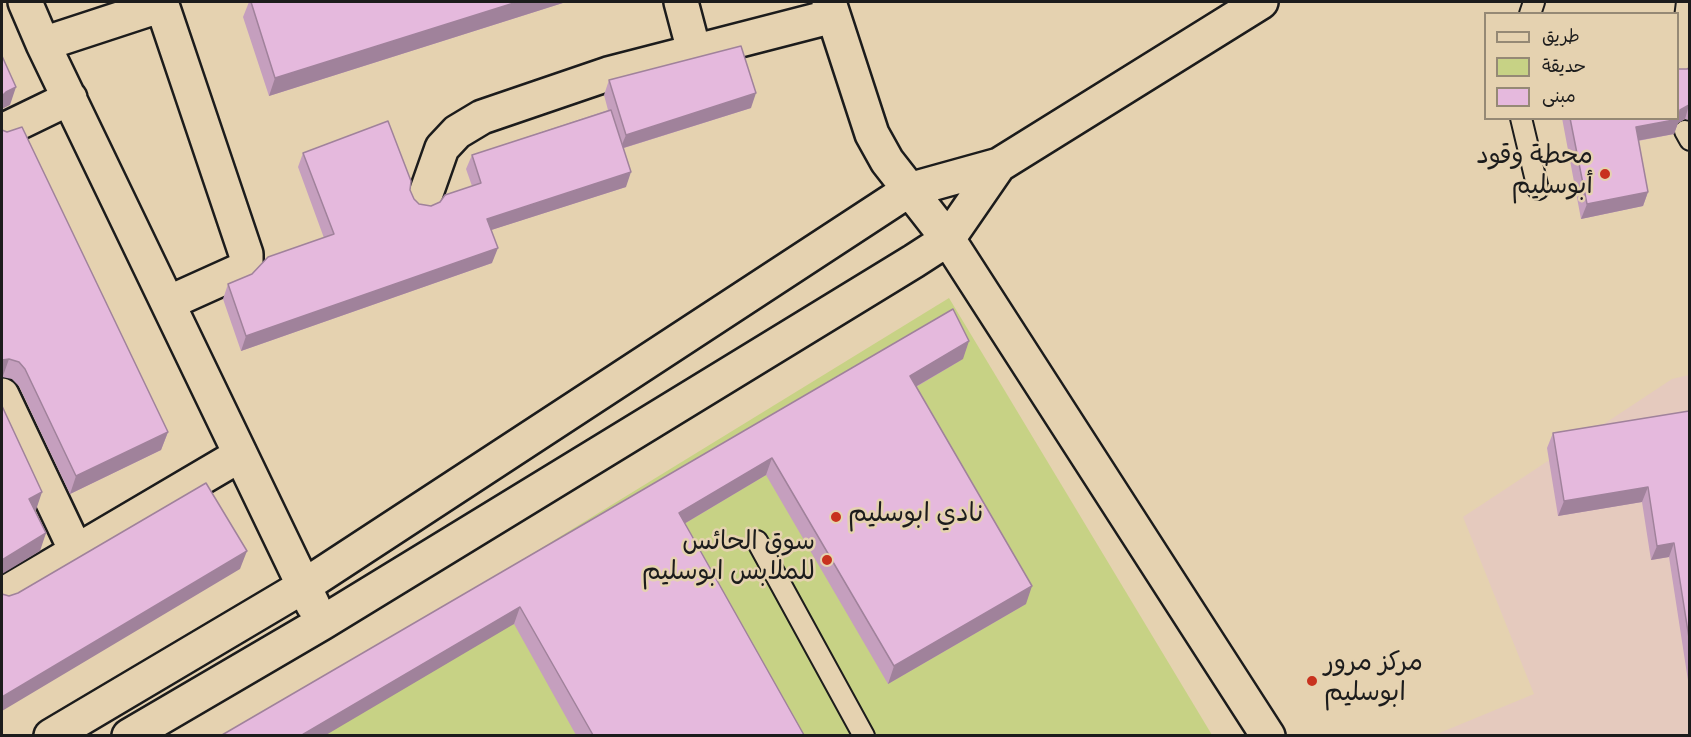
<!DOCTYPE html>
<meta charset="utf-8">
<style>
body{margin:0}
#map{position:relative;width:1691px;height:737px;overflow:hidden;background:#e5d2b0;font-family:"Indie Flower","Playpen Sans Arabic",sans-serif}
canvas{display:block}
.frame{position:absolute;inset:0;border:3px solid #1c1c1c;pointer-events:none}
.legend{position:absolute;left:1484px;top:12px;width:195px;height:108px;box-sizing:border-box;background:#e5d2b0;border:2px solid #958975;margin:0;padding:8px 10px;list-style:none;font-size:18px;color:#1c1c1c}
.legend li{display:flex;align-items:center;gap:12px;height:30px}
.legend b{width:30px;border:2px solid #958975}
</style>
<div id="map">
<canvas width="1691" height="737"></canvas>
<div class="frame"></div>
<ul class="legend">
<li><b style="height:8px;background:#e5d2b0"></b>طريق</li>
<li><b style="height:16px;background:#c7d285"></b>حديقة</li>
<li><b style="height:16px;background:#e5b9dd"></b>مبنى</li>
</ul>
</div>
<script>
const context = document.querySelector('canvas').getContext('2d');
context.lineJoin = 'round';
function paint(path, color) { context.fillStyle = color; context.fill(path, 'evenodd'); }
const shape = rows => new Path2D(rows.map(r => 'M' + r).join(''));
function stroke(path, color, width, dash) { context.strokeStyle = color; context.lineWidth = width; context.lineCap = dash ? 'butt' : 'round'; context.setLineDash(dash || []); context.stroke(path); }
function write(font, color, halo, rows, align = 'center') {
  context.font = font + ' "Indie Flower","Playpen Sans Arabic",sans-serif'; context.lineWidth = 5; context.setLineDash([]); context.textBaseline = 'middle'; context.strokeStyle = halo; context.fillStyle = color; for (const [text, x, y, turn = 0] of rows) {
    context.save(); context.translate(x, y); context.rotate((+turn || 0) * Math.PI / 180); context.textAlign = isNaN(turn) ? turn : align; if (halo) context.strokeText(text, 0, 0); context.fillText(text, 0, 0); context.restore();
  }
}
paint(shape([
 [1689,375,1689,735,1432,736,1534,694,1463,517,1672,379]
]), '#e5cabe');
paint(shape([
 [949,298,1212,735,235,736]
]), '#c7d285');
const service = shape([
 [1530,14,1534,2],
 [1678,73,1687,2],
 [1521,118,1538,189],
 [1685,131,1690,140],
 [757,541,864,736]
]);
const minor = shape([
 [25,2,43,44,313,605],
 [681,2,694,51],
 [829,2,872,134,887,161,948,239,1268,736],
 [43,44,162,5,246,254,246,264,239,271,168,303],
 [2,131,70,98],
 [423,202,442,148,457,132,482,117,608,74,833,16],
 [2,395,76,551],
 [2,595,240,455],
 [51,736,304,586,909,190,999,165,1261,2],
 [129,736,322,623,914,261,948,239,999,165]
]);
stroke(service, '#1c1c1c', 24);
stroke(minor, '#1c1c1c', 38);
stroke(service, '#e5d2b0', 20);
stroke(minor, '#e5d2b0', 33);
paint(shape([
 [249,2,566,2,269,96,243,17],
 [1689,68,1689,120,1685,119,1678,123,1674,134,1638,141,1648,192,1643,206,1581,219,1562,118,1677,118,1687,69],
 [609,80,751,108,624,148,626,187,491,230,492,263,241,351,223,299,228,284,252,274,324,238,298,167,303,153,410,190,414,199,419,204,431,206,472,186,466,169,472,155,608,110,604,95],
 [2,130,168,432,161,450,70,494,19,386,12,379,2,377],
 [963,359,916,387,1026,604,888,684,766,475,684,524,804,735,576,735,514,624,222,735],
 [1689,411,1689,687,1669,557,1651,560,1642,502,1558,516,1547,448,1553,433]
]), '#c59fbe');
paint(shape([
 [517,2,566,2,269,96,275,78],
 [16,87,10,105,2,109,2,96,6,92],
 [756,93,751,108,620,149,626,135],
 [1689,105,1685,119,1678,123,1674,134,1630,142,1636,127,1680,110],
 [631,172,626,187,482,233,487,219],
 [1648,192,1643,206,1581,219,1587,204],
 [498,248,492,263,241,351,246,336],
 [969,341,963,359,903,394,910,376],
 [9,359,3,376,2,377,2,360],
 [168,432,161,450,70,494,76,476],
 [772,458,766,475,672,531,679,513],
 [1648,487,1642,502,1558,516,1564,501],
 [42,492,36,510,23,516,29,499],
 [46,533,40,551,2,574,2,560],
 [1674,543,1669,557,1651,560,1657,546],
 [247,551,240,569,2,711,2,697],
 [1032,586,1026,604,888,684,894,666],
 [520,607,514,624,326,735,302,735]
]), '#a0829b');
const building = shape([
 [251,2,517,2,275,78,251,2],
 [741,46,756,93,626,135,609,80,741,46],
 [2,56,16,87,6,92,2,96,2,56],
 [1689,68,1689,105,1680,110,1679,119,1636,127,1648,192,1587,204,1570,118,1677,118,1677,69,1687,69,1689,68],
 [611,110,631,172,487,219,498,248,246,336,228,284,252,274,268,257,334,234,303,153,388,121,411,181,410,190,414,199,419,204,431,206,440,202,445,195,481,183,472,155,611,110],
 [22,127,168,432,76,476,25,369,19,362,9,359,2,360,2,130,7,132,22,127],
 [953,309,969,341,910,376,1032,586,894,666,772,458,679,513,804,735,593,735,520,607,302,735,222,735,953,309],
 [2,406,42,492,29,499,46,533,2,560,2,406],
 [1689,411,1689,638,1674,543,1657,546,1648,487,1564,501,1553,433,1689,411],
 [206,483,247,551,2,697,2,594,9,596,18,593,206,483]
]);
paint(building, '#e5b9dd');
stroke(building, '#a0829b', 1.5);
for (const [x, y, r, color] of [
 [1605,174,6,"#c8321e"],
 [836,517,6,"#c8321e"],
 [827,560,6,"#c8321e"],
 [1312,681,6,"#c8321e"]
]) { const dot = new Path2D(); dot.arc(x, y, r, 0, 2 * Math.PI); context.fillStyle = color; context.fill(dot); stroke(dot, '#e5d2b0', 2); }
write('26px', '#1c1c1c', '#e5d2b0', [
 ["محطة وقود",1593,159],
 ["أبوسليم",1593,189],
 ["نادي ابوسليم",848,517,"left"],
 ["سوق الحائس",815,545],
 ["للملابس ابوسليم",815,575],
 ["مركز مرور",1324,666,"left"],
 ["ابوسليم",1324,696,"left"]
], 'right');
</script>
